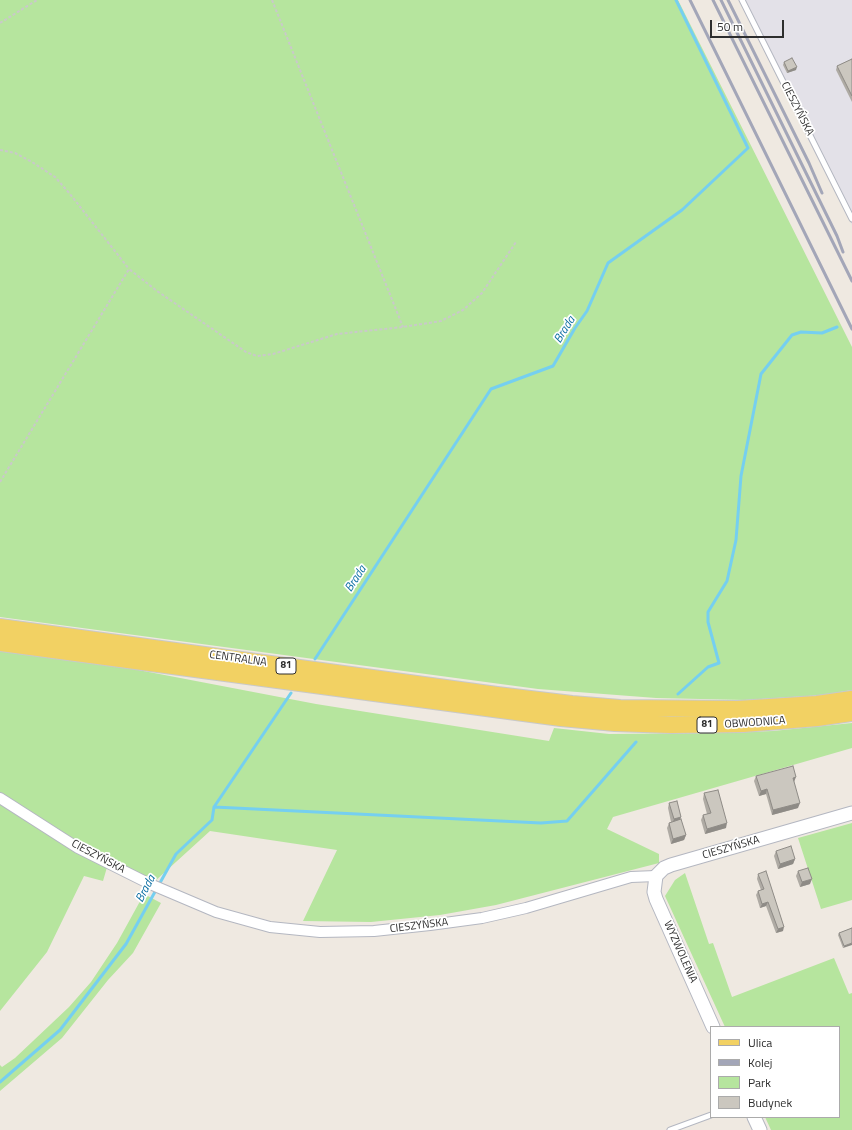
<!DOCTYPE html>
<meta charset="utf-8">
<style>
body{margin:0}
#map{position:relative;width:852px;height:1130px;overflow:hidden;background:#efe9e1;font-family:"Titillium Web",sans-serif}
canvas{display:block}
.legend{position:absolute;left:710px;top:1026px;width:130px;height:92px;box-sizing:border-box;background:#fff;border:1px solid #ababab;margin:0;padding:5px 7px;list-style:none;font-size:12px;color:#2e2e2e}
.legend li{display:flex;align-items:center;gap:8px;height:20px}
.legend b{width:20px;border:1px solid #ababab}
.scale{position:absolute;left:710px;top:20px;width:74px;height:18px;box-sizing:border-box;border:2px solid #2e2e2e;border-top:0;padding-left:5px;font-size:12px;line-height:14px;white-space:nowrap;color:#2e2e2e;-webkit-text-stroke:3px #fff;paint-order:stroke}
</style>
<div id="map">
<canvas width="852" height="1130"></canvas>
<ul class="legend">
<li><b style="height:5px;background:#f2d163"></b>Ulica</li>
<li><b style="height:5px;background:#a3a6b8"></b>Kolej</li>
<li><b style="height:11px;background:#b6e59e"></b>Park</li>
<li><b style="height:11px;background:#cbc7bf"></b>Budynek</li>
</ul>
<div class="scale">50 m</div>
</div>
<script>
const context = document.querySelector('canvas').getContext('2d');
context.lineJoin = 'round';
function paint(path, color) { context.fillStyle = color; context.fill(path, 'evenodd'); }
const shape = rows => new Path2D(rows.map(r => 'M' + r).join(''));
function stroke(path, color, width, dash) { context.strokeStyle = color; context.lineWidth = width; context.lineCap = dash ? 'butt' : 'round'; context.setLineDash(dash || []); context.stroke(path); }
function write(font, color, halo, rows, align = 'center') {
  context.font = font + ' "Titillium Web",sans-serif'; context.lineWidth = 3.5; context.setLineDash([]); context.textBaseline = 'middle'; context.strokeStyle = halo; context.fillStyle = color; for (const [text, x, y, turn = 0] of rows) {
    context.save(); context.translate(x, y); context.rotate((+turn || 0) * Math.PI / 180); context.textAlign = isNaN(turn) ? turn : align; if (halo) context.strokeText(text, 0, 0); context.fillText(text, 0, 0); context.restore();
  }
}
paint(shape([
 [743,0,852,0,852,225]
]), '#e3e1e8');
paint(shape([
 [0,0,678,0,852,347,852,690,824,695,745,700,656,698,538,689,0,617],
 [0,651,128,668,316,704,549,741,554,728,609,734,719,733,773,731,852,723,852,748,613,817,607,829,659,854,659,863,496,905,440,915,371,922,303,921,337,850,210,831,154,882,110,857,103,881,84,876,47,952,0,1011],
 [852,823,852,900,821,909,798,838],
 [685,873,709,944,713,943,732,997,834,958,849,994,852,993,852,1130,771,1130,765,1117,839,1117,839,1027,725,1027,665,896,675,880],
 [144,894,161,903,133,953,108,980,62,1038,0,1091,0,1065,2,1067,15,1058,69,1007,91,982,117,943]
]), '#b6e59e');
stroke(shape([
 [315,659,491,389,553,366,575,328,587,311,608,263,682,210,748,148,676,0],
 [678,694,708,667,719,663,708,622,708,612,727,581,736,540,741,476,761,374,792,335,801,332,822,333,837,327],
 [214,807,541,823,567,821,636,742],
 [0,1082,60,1030,126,944,176,854,212,820,214,807,291,693]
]), '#75cff0', 3);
const service = shape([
 [742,0,852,219],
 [670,1130,711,1115]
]);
const minor = shape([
 [0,798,78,848,150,884,216,912,270,927,320,932,374,931,430,925,482,918,526,908,631,877,656,876]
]);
const tertiary = shape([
 [713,1027,656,899,654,892,656,876,664,868,671,865,852,813],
 [754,1117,760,1130]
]);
const primary = shape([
 [0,627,497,695,572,704,620,708,738,709,817,704,852,699],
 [0,643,561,718,615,723,671,725,743,724,817,718,852,713]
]);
stroke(service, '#b4b7c1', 7);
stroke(minor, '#b4b7c1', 12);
stroke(tertiary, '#b4b7c1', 15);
stroke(primary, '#c9c9c9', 18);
stroke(shape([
 [272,0,403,327],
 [0,23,37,0],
 [0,150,15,153,32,162,55,177,70,194,129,269],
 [0,482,129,269,157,291,246,352,257,356,273,354,337,334,403,327,441,321,463,310,482,293,516,242]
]), '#c9c9c9', 2, [3, 2]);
stroke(service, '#fff', 5);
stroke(minor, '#fff', 10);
stroke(tertiary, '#fff', 13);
stroke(primary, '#f2d163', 16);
stroke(shape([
 [690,0,852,329],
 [713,0,852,281],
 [721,0,837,236,843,252],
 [728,0,809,163,822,193]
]), '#a3a6b8', 3);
paint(shape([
 [852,59,852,102,836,70,837,66],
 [784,62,796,70,787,73,783,65],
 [756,776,794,782,798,808,772,815,766,794,759,796,754,781],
 [704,793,726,828,705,834,701,820,703,815,707,814,703,799],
 [669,803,681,817,680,819,686,835,684,840,671,844,667,828,669,823,671,822,668,808],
 [776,851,795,859,793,864,778,869,774,856],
 [798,871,810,884,800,887,796,876],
 [758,874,783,931,776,933,766,906,760,908,756,895,758,891,761,890,757,879],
 [852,928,843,948,838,935,839,933]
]), '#afaba4');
paint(shape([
 [797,67,796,70,787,73,788,71],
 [796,777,794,782,791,782,793,778],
 [767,789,766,794,759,796,761,791],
 [800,803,798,808,772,815,773,810],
 [681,817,679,822,672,824,674,819],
 [727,823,726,828,705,834,707,829],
 [686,835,684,840,671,844,673,839],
 [795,859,793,864,778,869,780,864],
 [812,879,810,884,800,887,802,882],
 [768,902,766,906,760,908,762,904],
 [784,927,783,931,776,933,778,929],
 [852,943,852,945,843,948,844,946]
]), '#8e8b86');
const building = shape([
 [792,58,797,67,788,71,784,62,792,58],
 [852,59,852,96,837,66,852,59],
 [793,766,796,777,793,778,800,803,773,810,767,789,761,791,756,776,793,766],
 [718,790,727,823,707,829,703,815,711,813,704,793,718,790],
 [677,801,681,817,674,819,669,803,677,801],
 [681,819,686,835,673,839,669,823,681,819],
 [791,846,795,859,780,864,776,851,791,846],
 [808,868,812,879,802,882,798,871,808,868],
 [766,871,784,927,778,929,768,902,762,904,758,891,764,889,758,874,766,871],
 [852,928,852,943,844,946,839,933,852,928]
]);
paint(building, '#cbc7bf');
stroke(building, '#8e8b86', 1);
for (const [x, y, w] of [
 [286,666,20],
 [707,725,20]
]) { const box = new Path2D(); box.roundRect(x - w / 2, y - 8, w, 16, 3); context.fillStyle = '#fff'; context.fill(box); stroke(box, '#2e2e2e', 1); }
write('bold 10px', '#2e2e2e', null, [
 ["81",286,666],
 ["81",707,725]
]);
write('11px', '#2e2e2e', '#fff', [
 ["CIESZYŃSKA",797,109,63],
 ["CENTRALNA",238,659,8],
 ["OBWODNICA",755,723,-4],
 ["CIESZYŃSKA",731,848,-16],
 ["CIESZYŃSKA",98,857,28],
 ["CIESZYŃSKA",419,926,-7],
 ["WYZWOLENIA",680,952,66]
]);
write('italic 12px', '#0d6fa3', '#fff', [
 ["Brada",565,330,-58],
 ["Brada",356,579,-57],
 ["Brada",146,889,-62]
]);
</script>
